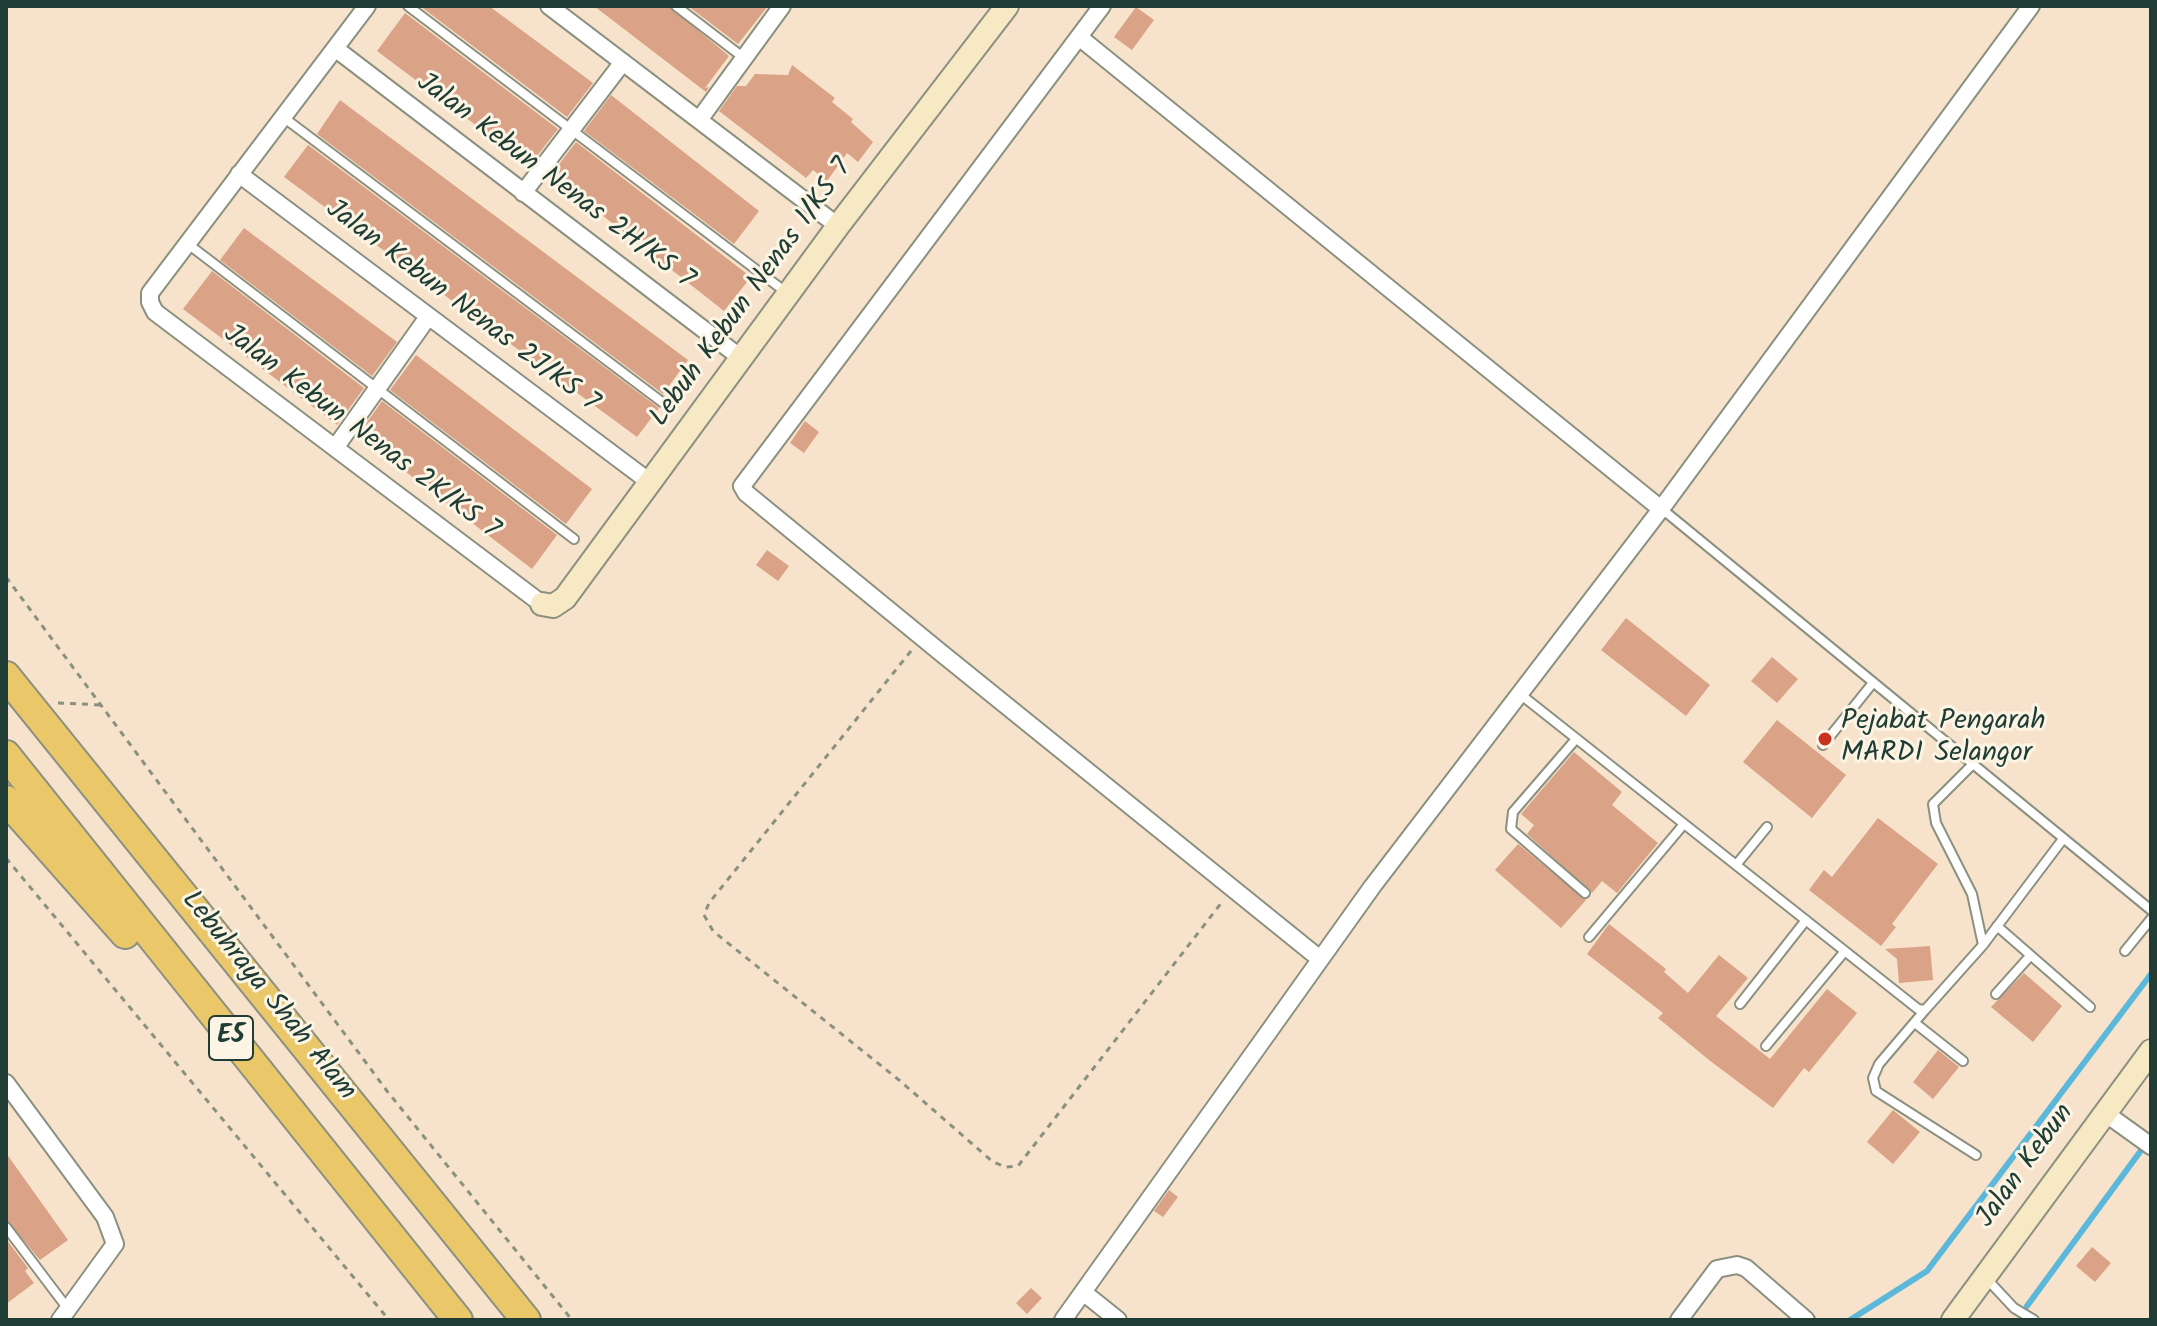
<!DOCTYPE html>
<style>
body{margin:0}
#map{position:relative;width:2157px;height:1326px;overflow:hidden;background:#f7e3cb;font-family:Kalam,sans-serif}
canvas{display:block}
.frame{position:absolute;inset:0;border:8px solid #1f3d34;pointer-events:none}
</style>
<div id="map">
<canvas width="2157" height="1326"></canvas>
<div class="frame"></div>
</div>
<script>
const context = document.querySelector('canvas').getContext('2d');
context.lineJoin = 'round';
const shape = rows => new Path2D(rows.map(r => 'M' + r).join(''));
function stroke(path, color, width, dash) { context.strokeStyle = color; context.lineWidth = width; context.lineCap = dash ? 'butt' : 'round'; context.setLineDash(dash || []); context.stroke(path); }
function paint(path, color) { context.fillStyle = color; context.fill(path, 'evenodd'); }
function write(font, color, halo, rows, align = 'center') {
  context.font = font + ' Kalam,sans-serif'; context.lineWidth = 6; context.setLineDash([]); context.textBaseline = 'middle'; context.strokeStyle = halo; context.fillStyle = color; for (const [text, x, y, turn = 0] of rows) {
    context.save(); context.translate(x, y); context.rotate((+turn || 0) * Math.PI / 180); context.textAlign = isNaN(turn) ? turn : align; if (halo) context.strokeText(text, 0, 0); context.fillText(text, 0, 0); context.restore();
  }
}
stroke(shape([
 [2027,1306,2145,1145],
 [1850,1320,1927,1271,2151,974]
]), '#5cb8da', 6);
paint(shape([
 [420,6,489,6,593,83,567,117],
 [594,6,669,6,729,56,705,88,709,87,706,92],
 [688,6,768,6,738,44],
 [1136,7,1154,20,1132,50,1114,37],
 [405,13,558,129,533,161,529,165,377,51],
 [792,65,835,98,832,102,853,119,851,122,873,142,858,162,847,153,827,181,813,170,806,178,719,111,737,86,746,86,755,74,788,75],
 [611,95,759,211,734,244,584,131],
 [340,100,688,360,663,394,317,134],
 [576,142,751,277,724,311,551,175],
 [308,145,659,408,637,437,284,177],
 [244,228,397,342,372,376,220,260],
 [212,271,364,388,337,425,183,309],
 [416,355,592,489,566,524,390,390],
 [382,401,557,535,532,569,358,435],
 [805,421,819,432,804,453,790,443],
 [767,550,789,566,778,581,756,565],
 [1626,618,1710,685,1686,716,1601,650],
 [1772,657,1798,679,1777,703,1751,681],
 [1777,720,1846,775,1812,818,1743,762],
 [1574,752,1622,792,1612,805,1658,843,1617,893,1602,881,1592,893,1527,834,1534,825,1521,814],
 [1878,818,1938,864,1892,924,1896,927,1881,946,1809,890,1824,870,1832,877],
 [1518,844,1586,900,1561,928,1495,870],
 [1609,924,1666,969,1664,972,1688,993,1719,955,1748,978,1716,1016,1770,1059,1827,989,1857,1013,1809,1072,1804,1068,1773,1108,1709,1060,1658,1018,1663,1013,1587,954],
 [1930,946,1933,980,1899,983,1897,959,1885,949],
 [2024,973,2062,1006,2033,1042,1991,1007],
 [1938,1050,1959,1067,1933,1099,1913,1082],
 [1893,1110,1920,1132,1893,1164,1867,1142],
 [6,1153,68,1240,40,1260,6,1220],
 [1169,1190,1178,1197,1163,1217,1154,1211],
 [6,1239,28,1268,25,1271,34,1283,6,1304],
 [2092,1247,2111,1263,2095,1282,2076,1266],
 [1031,1288,1042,1298,1027,1314,1016,1303]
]), '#daa286');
const lane = shape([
 [408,6,787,293],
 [676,6,744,58],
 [283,117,662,402],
 [188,244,574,539],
 [1662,509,2151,910],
 [1520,694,1918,1009,1925,1010,1983,945,2063,839],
 [1576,739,1513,812,1511,829,1585,893],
 [1823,745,1872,684],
 [1972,765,1933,804,1936,823,1972,894,1983,945],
 [1736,865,1767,827],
 [1997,926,2090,1007],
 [1589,937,1684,824],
 [2125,951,2151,919],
 [1996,994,2030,956],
 [1740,1004,1806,920],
 [1925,1010,1879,1064,1873,1078,1876,1091,1976,1155],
 [1915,1023,1963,1061],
 [1766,1046,1845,951],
 [6,1227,68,1309],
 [1985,1277,2014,1308,2034,1320]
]);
const street = shape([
 [367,6,150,293,150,302,155,312,542,604],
 [549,6,838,226],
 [1102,6,742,486,746,493,940,652,1320,959],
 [1079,37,1661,509],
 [336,49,741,358],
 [699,120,782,6],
 [239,174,651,483],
 [523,193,623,62],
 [335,448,428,317],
 [6,1083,105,1217,115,1244,60,1320],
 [2105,1113,2151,1146],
 [1083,1292,1118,1320],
 [1063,1320,1372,887,1661,509,2031,6],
 [1679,1320,1717,1269,1737,1265,1746,1268,1806,1320]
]);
const secondary = shape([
 [542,604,553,606,565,598,838,226,1007,6],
 [1953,1320,2151,1051]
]);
const highway = shape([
 [6,676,526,1320],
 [6,755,458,1320],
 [6,800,125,934]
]);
stroke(lane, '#8b9080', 12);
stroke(street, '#8b9080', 20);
stroke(secondary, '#8b9080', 26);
stroke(highway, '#8b9080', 32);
stroke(shape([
 [6,577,387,1091,572,1320],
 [911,651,709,903,704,915,713,931,899,1080,993,1162,1006,1167,1018,1166,1222,902],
 [58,703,102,705],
 [6,858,389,1320]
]), '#8b9080', 3, [6, 6]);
stroke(lane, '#fff', 8);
stroke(street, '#fff', 16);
stroke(secondary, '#f7e9c3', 22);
stroke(highway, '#eac769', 28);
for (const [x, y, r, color] of [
 [1825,739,8,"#c8321e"]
]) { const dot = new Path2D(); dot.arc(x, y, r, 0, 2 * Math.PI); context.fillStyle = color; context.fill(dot); stroke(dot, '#fcf5e5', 3); }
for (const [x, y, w] of [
 [231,1038,44]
]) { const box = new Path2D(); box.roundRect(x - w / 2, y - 22, w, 44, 6); context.fillStyle = '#fcf5e5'; context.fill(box); stroke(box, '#1f3d34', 2); }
write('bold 26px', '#1f3d34', null, [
 ["E5",231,1038]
]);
write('28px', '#1f3d34', '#fcf5e5', [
 ["Jalan Kebun Nenas 2H/KS 7",554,183,37],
 ["Lebuh Kebun Nenas 1/KS 7",753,294,-54],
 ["Jalan Kebun Nenas 2J/KS 7",461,308,37],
 ["Jalan Kebun Nenas 2K/KS 7",360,434,37],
 ["Lebuhraya Shah Alam",267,997,51],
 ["Jalan Kebun",2027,1167,-54]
]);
write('28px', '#1f3d34', '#fcf5e5', [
 ["Pejabat Pengarah",1841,723],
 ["MARDI Selangor",1841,755]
], 'left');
</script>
